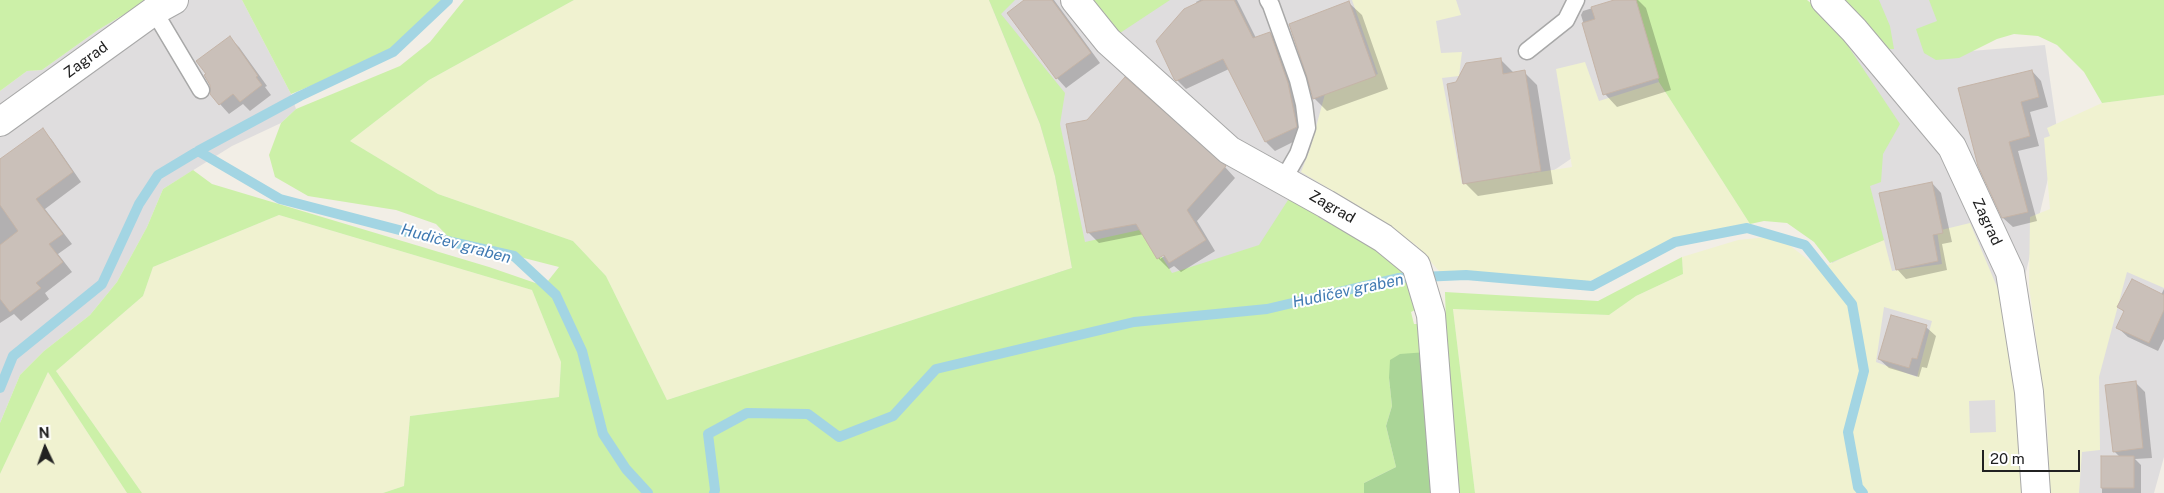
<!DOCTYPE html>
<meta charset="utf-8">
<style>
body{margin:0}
#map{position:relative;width:2164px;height:493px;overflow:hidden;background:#f2eee6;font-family:"Public Sans",sans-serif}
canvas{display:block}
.north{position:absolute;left:20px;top:423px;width:50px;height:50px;-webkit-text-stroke:4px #fff;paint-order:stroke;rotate:357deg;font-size:14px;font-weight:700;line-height:20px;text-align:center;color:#212121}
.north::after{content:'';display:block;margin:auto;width:18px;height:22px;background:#212121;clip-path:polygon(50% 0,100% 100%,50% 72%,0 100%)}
.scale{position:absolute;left:1982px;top:450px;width:98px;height:22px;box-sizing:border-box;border:2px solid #212121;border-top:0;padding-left:6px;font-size:15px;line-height:18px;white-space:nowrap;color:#212121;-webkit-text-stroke:4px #fff;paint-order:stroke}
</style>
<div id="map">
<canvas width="2164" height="493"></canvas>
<div class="north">N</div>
<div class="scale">20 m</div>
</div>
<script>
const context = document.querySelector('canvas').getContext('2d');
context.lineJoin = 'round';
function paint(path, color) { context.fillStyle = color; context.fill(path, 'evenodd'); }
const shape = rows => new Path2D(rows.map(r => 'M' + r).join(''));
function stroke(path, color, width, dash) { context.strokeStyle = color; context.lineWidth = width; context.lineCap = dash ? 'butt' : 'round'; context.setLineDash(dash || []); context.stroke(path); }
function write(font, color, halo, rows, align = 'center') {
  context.font = font + ' "Public Sans",sans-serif'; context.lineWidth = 4; context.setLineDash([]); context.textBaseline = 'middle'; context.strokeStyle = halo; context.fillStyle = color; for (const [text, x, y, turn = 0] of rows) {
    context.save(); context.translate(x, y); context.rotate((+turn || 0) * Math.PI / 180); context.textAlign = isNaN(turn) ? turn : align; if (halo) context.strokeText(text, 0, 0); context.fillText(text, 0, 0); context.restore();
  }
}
paint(shape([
 [148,0,242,0,291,94,296,109,281,123,232,146,163,189,147,227,117,282,90,315,44,351,20,375,0,423,0,91,27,71,42,70,98,30],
 [969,0,1648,0,1678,86,1525,190,1063,299],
 [1832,0,1942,0,1971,51,2045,45,2058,136,2018,306,2048,463,2138,195,2164,209,2164,457,2154,493,1991,493,1843,378,1827,211,1870,124]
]), '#dfddde');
paint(shape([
 [574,0,989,0,1040,124,1055,176,1072,268,667,400,606,276,573,241,438,194,350,141,429,80],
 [1352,0,1456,0,1461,15,1436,21,1441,53,1462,52,1459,76,1442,78,1462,184,1572,167,1556,69,1585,62,1599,101,1659,82,1750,224,1684,241,1618,271,1589,281,1526,280,1440,272,1416,245,1357,205,1301,172,1310,149,1325,94,1378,74],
 [2164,95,2164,288,2127,272,2099,377,2100,450,2082,452,2079,493,2050,493,2047,419,2029,286,2030,217,2050,209,2044,138,2050,136,2047,128,2102,103],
 [279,215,532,290,561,362,559,397,410,416,404,486,383,493,142,493,56,371,143,296,153,267],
 [1970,223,2006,308,2018,351,2027,493,1475,493,1453,309,1609,315,1636,296,1683,274,1682,257,1738,240,1768,237,1788,244,1820,269,1858,250,1884,240,1892,271,1942,264,1937,231],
 [1884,307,1932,321,1917,377,1876,362],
 [1995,400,1996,432,1970,433,1969,401],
 [48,372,127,493,0,493,0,474]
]), '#f0f2d0');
paint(shape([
 [0,0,148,0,98,30,42,70,27,71,0,91],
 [242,0,445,0,429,17,418,32,392,53,291,94],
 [464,0,574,0,429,80,350,141,438,194,573,241,606,276,667,400,1072,268,1055,176,1040,124,989,0,1015,0,1001,14,1065,93,1060,124,1085,242,1144,229,1172,273,1259,245,1290,197,1326,222,1342,222,1404,272,1421,307,1411,312,1414,324,1420,324,1427,352,1389,378,1392,406,1386,426,1396,467,1364,483,1364,493,383,493,404,486,410,416,559,397,561,362,532,290,279,215,153,267,143,296,56,371,142,493,127,493,48,372,0,474,0,423,20,375,44,351,90,315,117,282,147,227,163,189,193,170,212,184,489,267,544,286,559,267,520,257,511,258,458,247,436,224,396,210,308,196,275,177,269,155,281,123,296,109,400,66,430,42],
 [1084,0,1170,0,1117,35],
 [1633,0,1807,0,1812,4,1842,37,1900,124,1883,154,1881,182,1870,186,1884,240,1830,263,1814,242,1787,223,1764,221,1750,224,1659,82],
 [1842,0,1879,0,1890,26,1894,49,1885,49],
 [1929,0,2164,0,2164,95,2102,103,2084,72,2057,45,2038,36,2014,34,1997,39,1959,58,1936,60,1924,53,1916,29,1937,21],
 [1682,257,1683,274,1636,296,1609,315,1453,309,1475,493,1458,493,1447,354,1445,292,1598,301]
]), '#ccf0a8');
paint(shape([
 [1427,352,1438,493,1364,493,1364,483,1396,467,1386,426,1392,406,1389,378,1390,360,1400,354]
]), '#aad597');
paint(shape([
 [1027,0,1054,0,1100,63,1066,88,1057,78,1009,13],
 [1200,0,1237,0,1256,38,1270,33,1279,42,1297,93,1305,136,1275,151,1266,142,1229,69,1186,89,1177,80,1197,4,1196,2],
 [1618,0,1638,0,1646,8,1671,90,1617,107,1605,94,1581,15,1583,11],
 [1349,3,1362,15,1388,89,1327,111,1314,98],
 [230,38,239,47,267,86,265,87,271,95,250,111,243,104,229,114,220,104],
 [1500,59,1513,72,1524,72,1537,85,1553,184,1478,196,1465,183,1457,83],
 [2032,71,2041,81,2048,107,2030,112,2039,146,2018,151,2037,221,2013,227,2003,218,1979,166],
 [43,130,52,140,81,182,45,209,72,244,58,254,72,272,45,293,49,299,21,321,14,314,0,323,0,161],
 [1225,167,1235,178,1197,221,1215,251,1181,272,1174,266,1169,269,1158,258,1144,234,1099,243,1088,232],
 [1170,252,1160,259,1160,256],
 [1932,183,1941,193,1952,242,1942,244,1947,270,1906,279,1897,269],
 [2164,289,2164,339,2158,351,2128,337,2118,328,2125,313,2119,307,2161,295],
 [1926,327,1936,336,1927,368,1922,367,1919,377,1889,368,1879,359],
 [2135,382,2145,392,2152,458,2135,459,2141,465,2141,493,2102,493,2102,457,2120,457,2114,451]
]), '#0003');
stroke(shape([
 [198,151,280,199,403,231,514,256,556,295,582,351,603,434,626,469,648,493],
 [0,388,13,356,102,284,139,204,158,175,198,151,300,96,393,52,448,0],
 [714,493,715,490,708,434,747,413,808,414,839,437,893,416,936,369,1134,322,1267,309,1398,278,1466,275,1592,286,1675,242,1747,228,1805,245,1852,304,1864,371,1848,432,1858,487,1863,493]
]), '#a3d5e3', 10);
const building = shape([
 [1024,0,1052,0,1091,53,1056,79,1007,13,1024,0],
 [1203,0,1234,0,1253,38,1270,32,1288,83,1297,127,1265,142,1223,59,1176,81,1174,79,1156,41,1184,9,1203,0],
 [1614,0,1636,0,1659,78,1603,95,1582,23,1595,19,1591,7,1614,0],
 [1349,1,1376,76,1313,99,1307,77,1289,24,1349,1],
 [230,36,258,76,256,77,262,85,240,102,233,94,219,105,210,94,210,85,204,75,206,74,196,61,230,36],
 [1501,58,1503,74,1525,70,1541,171,1463,184,1447,84,1456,82,1466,63,1501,58],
 [2032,70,2039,97,2021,102,2030,136,2009,142,2028,212,2002,218,1978,166,1958,88,2032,70],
 [1125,77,1226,166,1187,210,1206,240,1169,263,1164,255,1157,259,1136,224,1087,233,1066,124,1087,120,1125,77],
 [43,128,73,172,36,199,63,234,49,244,63,262,36,283,41,288,10,312,0,299,0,245,18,231,0,205,0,159,43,128],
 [1932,182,1943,233,1933,235,1938,261,1896,270,1879,193,1932,182],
 [2132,279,2164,295,2164,310,2149,343,2116,328,2124,311,2117,307,2132,279],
 [1891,315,1927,325,1917,359,1912,358,1909,368,1878,359,1891,315],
 [2136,381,2143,448,2113,452,2105,385,2136,381],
 [2101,456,2134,456,2134,488,2101,488,2101,456]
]);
paint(building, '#cac0b9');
stroke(building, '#c5b4a7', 1);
const lane = shape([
 [1268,0,1271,5,1298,80,1304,104,1307,128,1298,154,1283,180],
 [154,11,201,90],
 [1527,51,1566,20,1576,0]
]);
const street = shape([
 [1075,0,1108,41,1229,150,1326,204,1383,238,1416,265,1431,315,1445,493],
 [1825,0,1854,30,1952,147,2010,272,2029,392,2036,493],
 [0,122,154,11,174,0]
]);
stroke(lane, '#a8a8a8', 19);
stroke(street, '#a8a8a8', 30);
stroke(lane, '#fff', 16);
stroke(street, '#fff', 28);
write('15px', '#212121', '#fff', [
 ["Zagrad",86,60,-36],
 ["Zagrad",1332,207,30],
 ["Zagrad",1987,222,65]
]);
write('italic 16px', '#407ab2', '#fff', [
 ["Hudičev graben",456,244,15],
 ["Hudičev graben",1348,291,-12]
]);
</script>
